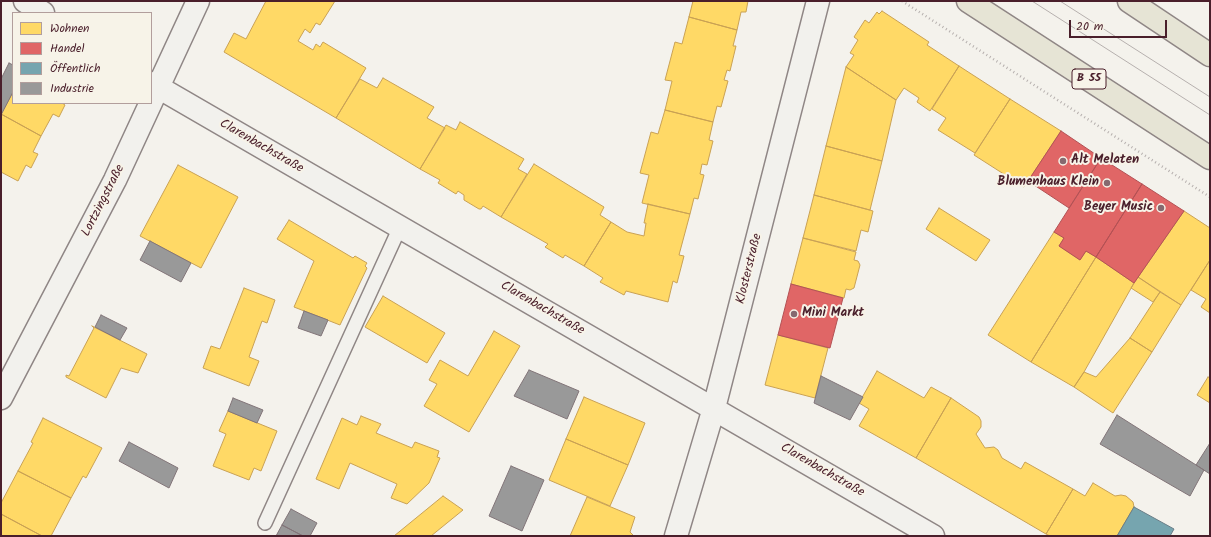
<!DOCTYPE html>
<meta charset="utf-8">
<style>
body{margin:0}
#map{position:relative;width:1211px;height:537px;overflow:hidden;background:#f4f2ec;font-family:Kalam,sans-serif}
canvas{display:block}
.frame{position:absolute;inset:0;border:2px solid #4a1f2b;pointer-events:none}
.legend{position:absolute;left:12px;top:12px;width:140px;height:92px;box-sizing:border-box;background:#f7f3e8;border:1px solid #b29e9c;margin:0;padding:5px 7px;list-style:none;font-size:12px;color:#4a1f2b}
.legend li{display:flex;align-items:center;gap:8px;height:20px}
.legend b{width:20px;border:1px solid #b29e9c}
.scale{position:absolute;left:1069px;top:20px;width:98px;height:18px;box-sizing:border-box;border:2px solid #4a1f2b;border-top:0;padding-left:5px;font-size:12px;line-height:14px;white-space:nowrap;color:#4a1f2b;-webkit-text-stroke:3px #f7f3e8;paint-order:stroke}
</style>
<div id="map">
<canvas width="1211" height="537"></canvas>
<div class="frame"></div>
<ul class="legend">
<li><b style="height:11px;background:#ffd966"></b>Wohnen</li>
<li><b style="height:11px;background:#e06666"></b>Handel</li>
<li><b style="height:11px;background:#76a5af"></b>Öffentlich</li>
<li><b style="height:11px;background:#999"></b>Industrie</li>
</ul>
<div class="scale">20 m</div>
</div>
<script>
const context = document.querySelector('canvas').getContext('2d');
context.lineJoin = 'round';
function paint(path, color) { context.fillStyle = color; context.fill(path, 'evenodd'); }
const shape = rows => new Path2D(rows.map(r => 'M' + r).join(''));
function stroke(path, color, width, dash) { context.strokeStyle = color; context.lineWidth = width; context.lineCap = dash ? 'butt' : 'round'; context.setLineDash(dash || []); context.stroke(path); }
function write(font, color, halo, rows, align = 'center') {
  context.font = font + ' Kalam,sans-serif'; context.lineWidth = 4; context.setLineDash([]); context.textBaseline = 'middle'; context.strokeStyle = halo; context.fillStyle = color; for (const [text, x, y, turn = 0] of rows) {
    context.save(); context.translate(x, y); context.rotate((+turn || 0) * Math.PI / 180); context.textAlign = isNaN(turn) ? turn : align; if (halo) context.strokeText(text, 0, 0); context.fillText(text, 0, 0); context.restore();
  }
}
const homes = shape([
 [266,1,335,1,320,25,316,23,310,33,305,29,298,41,313,50,316,44,320,47,323,42,366,68,336,118,224,52,234,33,246,39,266,1],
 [693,1,748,1,746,12,741,12,737,30,689,17,693,1],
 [882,11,929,42,927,45,959,66,930,111,917,102,919,98,904,88,896,100,846,67,854,55,850,53,858,40,854,37,865,20,869,23,877,12,879,14,882,11],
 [689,17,737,30,733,46,736,46,730,71,727,70,724,80,728,81,721,107,717,106,713,122,665,110,672,81,665,80,675,42,682,44,689,17],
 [959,66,1010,99,975,153,938,130,946,118,932,109,959,66],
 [846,67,896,100,882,161,826,146,846,67],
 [383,78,434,107,427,118,445,128,420,169,336,118,360,79,377,88,383,78],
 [13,92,13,103,62,103,65,105,59,117,53,114,41,136,1,114,13,92],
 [1010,99,1061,131,1024,187,974,155,1010,99],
 [665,110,713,122,709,140,713,141,707,165,702,164,700,174,704,175,698,199,694,198,690,214,642,203,649,175,640,173,651,132,658,134,665,110],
 [1,114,41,136,33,152,38,154,31,168,26,165,18,181,1,172,1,114],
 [460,122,524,159,518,169,527,174,501,217,483,206,481,209,479,209,464,200,464,195,458,191,456,194,438,183,440,180,420,169,446,125,456,130,460,122],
 [826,146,882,161,870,210,814,195,826,146],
 [534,164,604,207,600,215,611,222,584,266,565,255,563,258,545,247,548,244,501,217,534,164],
 [178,165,238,197,201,268,140,236,178,165],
 [814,195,873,211,868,232,861,230,856,251,803,238,814,195],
 [648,204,690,214,679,255,684,256,677,283,673,281,668,302,626,291,624,295,600,282,603,278,584,266,611,222,627,232,644,236,646,223,644,223,648,204],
 [939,208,990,240,976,261,926,229,939,208],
 [1184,211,1210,228,1210,260,1181,305,1138,277,1184,211],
 [289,220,353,258,355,256,367,263,365,266,367,268,340,325,294,307,314,261,277,239,289,220],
 [1054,232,1064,238,1059,246,1080,260,1086,251,1096,257,1031,362,988,335,1054,232],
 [803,238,856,252,854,260,858,261,860,265,854,288,850,290,846,289,844,298,791,284,803,238],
 [1096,257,1134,283,1084,372,1074,387,1031,362,1096,257],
 [1210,260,1210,313,1201,307,1206,299,1191,290,1210,260],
 [1138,277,1160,292,1153,302,1131,288,1138,277],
 [244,288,275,300,267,323,262,321,249,357,259,361,249,386,203,368,211,346,220,349,244,288],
 [1160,292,1181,305,1152,352,1130,338,1160,292],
 [383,296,445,333,427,363,365,327,383,296],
 [92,326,147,354,138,373,121,368,106,398,66,377,66,375,69,376,94,328,92,326],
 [494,331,520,346,469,432,424,406,437,384,429,380,440,360,468,376,494,331],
 [778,335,828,348,815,398,765,385,778,335],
 [1130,338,1152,352,1113,413,1074,387,1084,372,1096,377,1130,338],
 [877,371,924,398,931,387,951,398,916,458,859,426,869,409,859,403,877,371],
 [1208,377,1210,378,1210,403,1197,395,1208,377],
 [584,397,645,423,628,465,566,439,584,397],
 [951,398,979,417,981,421,981,427,976,434,985,448,994,447,998,450,1002,458,1021,469,1025,462,1073,489,1046,534,916,458,951,398],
 [228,411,277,431,261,471,254,468,249,480,213,466,226,434,219,431,228,411],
 [361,416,381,424,376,433,412,448,415,442,439,451,437,457,440,458,429,483,407,504,391,498,397,484,350,463,339,489,316,479,342,418,357,425,361,416],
 [43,418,102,448,86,478,83,476,71,498,18,471,33,443,31,442,43,418],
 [566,439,628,465,610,506,549,480,566,439],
 [18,471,71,498,51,536,42,536,1,514,1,503,18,471],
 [1093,483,1115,496,1121,495,1126,496,1133,502,1134,507,1117,536,1050,536,1046,534,1073,489,1085,496,1093,483],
 [443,496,463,510,431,536,394,536,443,496],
 [587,497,635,517,630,532,634,536,570,536,587,497],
 [1,514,42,536,1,536,1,514]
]);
paint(homes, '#ffd966');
stroke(homes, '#c9a154', 1);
const shops = shape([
 [1061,131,1101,158,1069,208,1028,181,1061,131],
 [1101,158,1142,184,1096,257,1086,251,1080,260,1059,246,1064,238,1054,232,1101,158],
 [1142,184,1184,211,1134,283,1096,257,1142,184],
 [791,284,843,298,830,348,778,335,791,284]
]);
paint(shops, '#e06666');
stroke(shops, '#b35154', 1);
const public = shape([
 [1134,507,1174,529,1170,536,1117,536,1134,507]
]);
paint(public, '#76a5af');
stroke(public, '#697d87', 1);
const industry = shape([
 [9,63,13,65,13,92,1,115,1,79,9,63],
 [150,241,191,263,181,282,140,260,150,241],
 [304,311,328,320,321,336,298,328,304,311],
 [101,315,127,328,120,340,95,327,101,315],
 [529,370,579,391,567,419,514,396,529,370],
 [821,376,863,397,850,420,814,403,821,376],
 [233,398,263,410,257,423,228,411,233,398],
 [1117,415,1204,470,1190,496,1100,444,1117,415],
 [129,442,178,468,169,488,119,461,129,442],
 [1210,443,1210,474,1196,465,1210,443],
 [511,466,544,480,522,531,489,516,511,466],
 [291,509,317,523,310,536,303,536,282,525,291,509],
 [282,525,303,536,276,536,282,525]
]);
paint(industry, '#999');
stroke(industry, '#817478', 1);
const service = shape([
 [265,523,400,227]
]);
const minor = shape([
 [25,1,43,13],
 [151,83,933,536],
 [1,398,115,180,198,1],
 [676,536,714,408,818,1]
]);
const primary = shape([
 [968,1,1210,158],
 [1129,1,1210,55]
]);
stroke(service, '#8f8685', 16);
stroke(minor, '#8f8685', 25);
stroke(primary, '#8f8685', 25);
stroke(shape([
 [902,1,1210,197]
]), '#b6b0ae', 2.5, [1, 3]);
stroke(service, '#f2f1ed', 13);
stroke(minor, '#f2f1ed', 22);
stroke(primary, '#e6e4d5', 22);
stroke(shape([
 [1032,1,1210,115],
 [1060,1,1210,97]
]), '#b6b0ae', 1);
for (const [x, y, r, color] of [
 [1063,161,4,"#86696f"],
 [1107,183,4,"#86696f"],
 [1161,208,4,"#86696f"],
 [794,314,4,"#86696f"]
]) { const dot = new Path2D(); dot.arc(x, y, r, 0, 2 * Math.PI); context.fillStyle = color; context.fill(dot); stroke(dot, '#f7f3e8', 1.5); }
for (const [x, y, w] of [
 [1089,79,34]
]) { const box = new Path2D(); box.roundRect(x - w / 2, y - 10, w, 20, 3); context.fillStyle = '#f7f3e8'; context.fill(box); stroke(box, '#4a1f2b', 1); }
write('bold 12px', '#4a1f2b', null, [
 ["B 55",1089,79]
]);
write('13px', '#4a1f2b', '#f7f3e8', [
 ["Clarenbachstraße",261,147,30],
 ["Lortzingstraße",104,201,-63],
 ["Klosterstraße",750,269,-76],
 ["Clarenbachstraße",542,309,30],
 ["Clarenbachstraße",822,471,30]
]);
write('bold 13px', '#4a1f2b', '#f7f3e8', [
 ["Alt Melaten",1071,161],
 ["Blumenhaus Klein",1099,183,"right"],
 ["Beyer Music",1153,208,"right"],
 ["Mini Markt",802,314]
], 'left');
</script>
